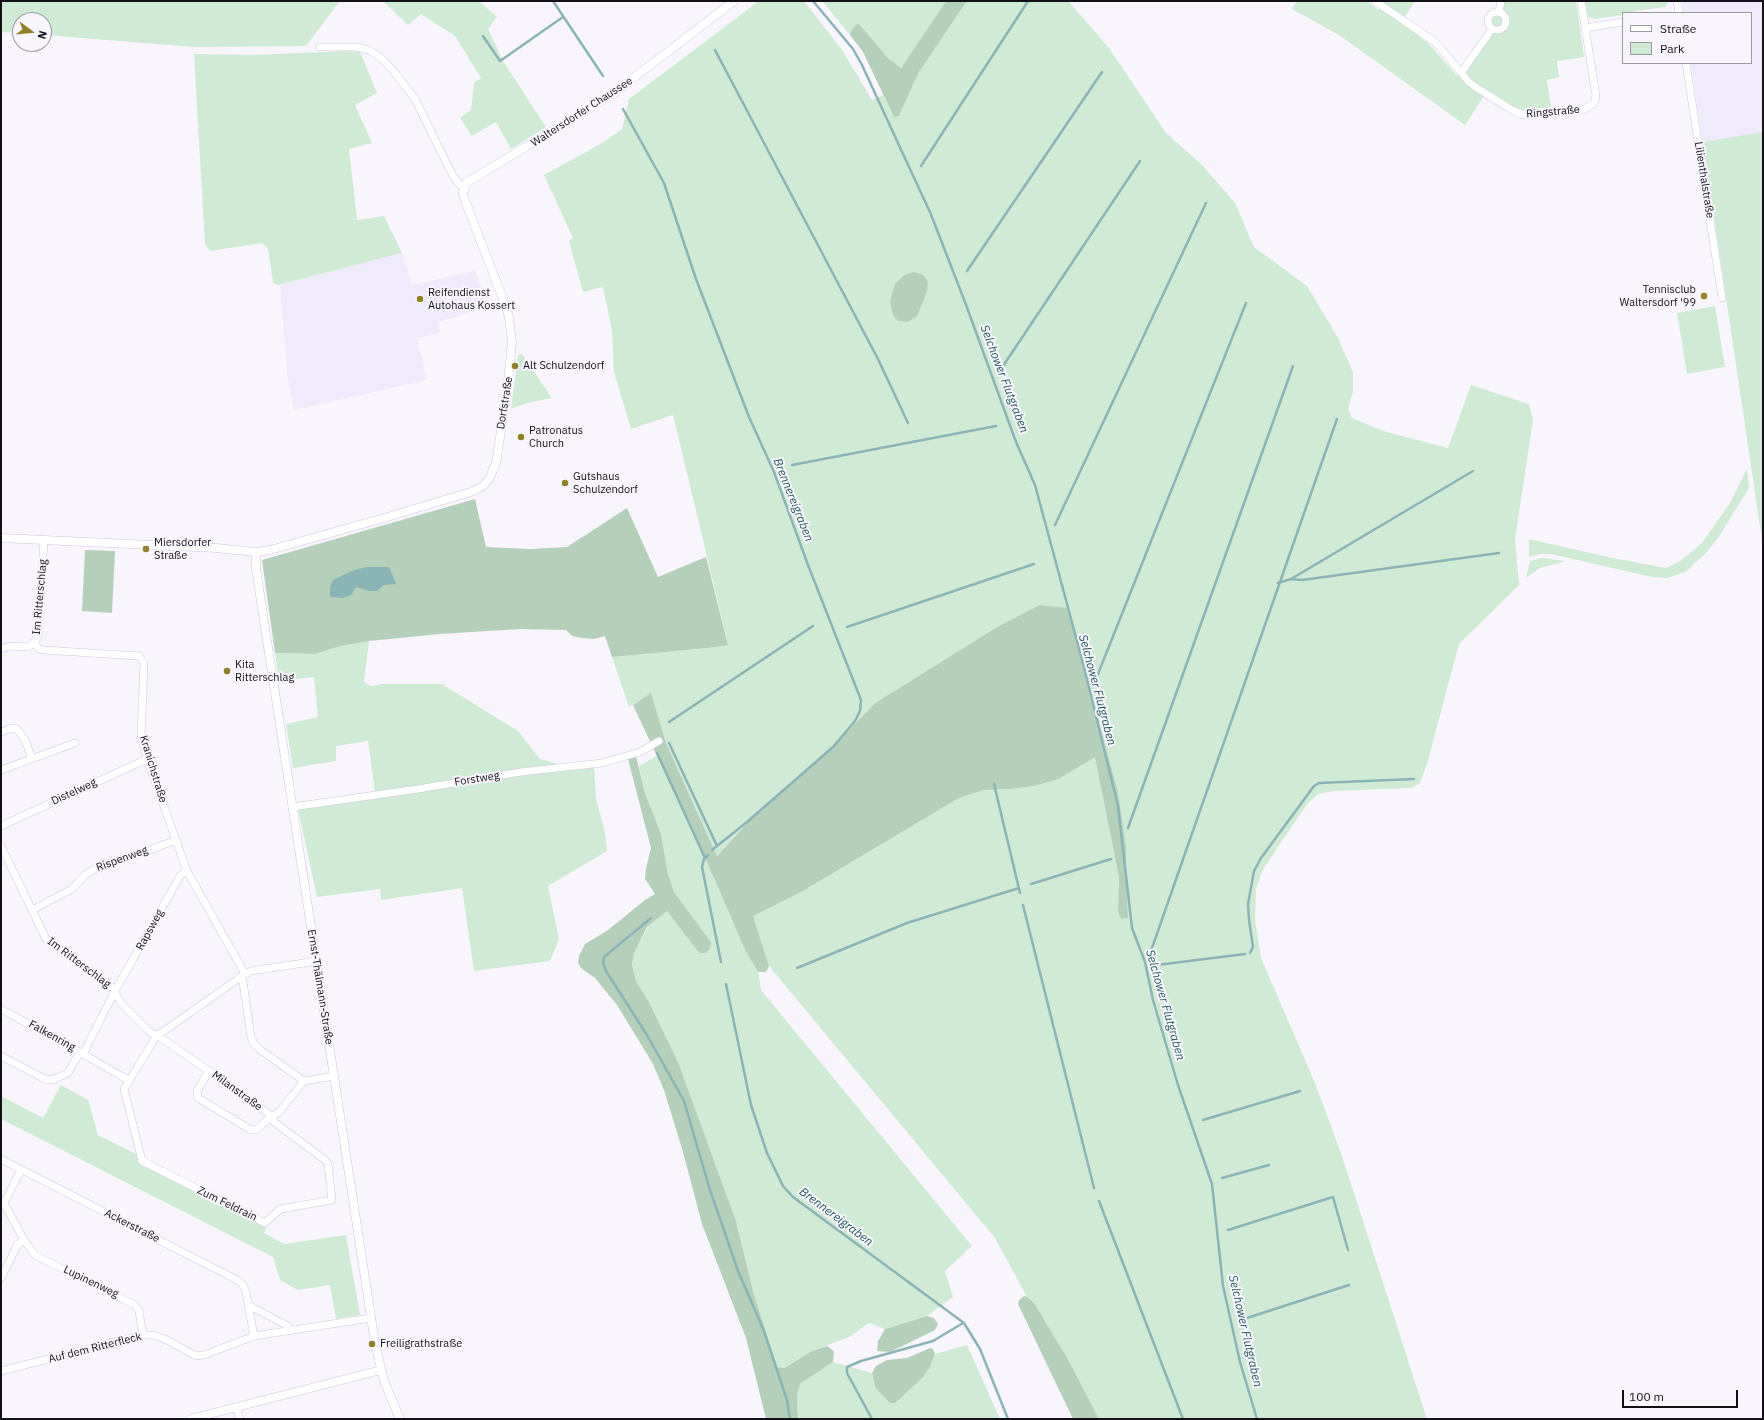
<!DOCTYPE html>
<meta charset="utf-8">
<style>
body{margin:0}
#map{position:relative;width:1764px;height:1420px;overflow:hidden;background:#f8f6fc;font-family:"IBM Plex Sans",sans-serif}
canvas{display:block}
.frame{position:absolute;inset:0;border:2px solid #130f19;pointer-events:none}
.legend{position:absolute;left:1622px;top:12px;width:130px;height:52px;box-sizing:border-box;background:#f8f6fc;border:1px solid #9c9aa1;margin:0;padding:5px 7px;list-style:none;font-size:12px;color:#130f19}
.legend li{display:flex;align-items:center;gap:8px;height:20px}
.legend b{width:20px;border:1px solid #9c9aa1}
.north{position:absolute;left:12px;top:12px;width:40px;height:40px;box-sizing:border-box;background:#f8f6fc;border:1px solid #9c9aa1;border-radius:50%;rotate:106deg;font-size:11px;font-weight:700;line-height:16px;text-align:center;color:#130f19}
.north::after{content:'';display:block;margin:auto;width:14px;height:18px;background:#908128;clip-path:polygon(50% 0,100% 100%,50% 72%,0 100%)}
.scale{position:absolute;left:1622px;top:1390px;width:116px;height:18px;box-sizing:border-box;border:2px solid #130f19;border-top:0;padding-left:5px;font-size:12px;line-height:14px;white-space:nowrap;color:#130f19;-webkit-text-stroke:3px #f8f6fc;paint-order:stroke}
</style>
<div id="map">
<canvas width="1764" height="1420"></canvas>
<div class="frame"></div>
<ul class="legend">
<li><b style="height:5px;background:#fff"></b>Straße</li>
<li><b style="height:11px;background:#cfebd5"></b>Park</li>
</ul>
<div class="north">N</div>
<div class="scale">100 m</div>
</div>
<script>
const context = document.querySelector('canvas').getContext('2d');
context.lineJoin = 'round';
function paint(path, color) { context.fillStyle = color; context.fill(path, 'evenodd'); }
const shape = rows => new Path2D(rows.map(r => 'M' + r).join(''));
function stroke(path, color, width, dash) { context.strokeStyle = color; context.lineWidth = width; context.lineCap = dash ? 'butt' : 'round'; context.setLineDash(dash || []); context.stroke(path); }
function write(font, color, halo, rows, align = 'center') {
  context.font = font + ' "IBM Plex Sans",sans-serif'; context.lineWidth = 4; context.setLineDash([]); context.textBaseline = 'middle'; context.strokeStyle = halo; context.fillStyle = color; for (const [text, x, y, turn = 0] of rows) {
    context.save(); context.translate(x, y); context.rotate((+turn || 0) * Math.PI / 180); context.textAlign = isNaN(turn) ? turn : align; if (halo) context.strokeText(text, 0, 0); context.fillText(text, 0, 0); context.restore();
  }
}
paint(shape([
 [1682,1,1763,1,1763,132,1703,142,1691,63,1751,63,1751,13,1684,13],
 [402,253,412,285,475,271,488,307,438,322,440,333,417,338,427,380,294,410,287,374,280,285]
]), '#efeafc');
paint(shape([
 [1,1,340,1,306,46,195,47,44,35,44,20,20,20,20,33,1,32],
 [383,1,479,1,497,17,488,29,503,61,546,127,511,149,496,122,472,136,460,118,471,110,474,83,481,78,455,36,421,14,408,25],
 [759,1,804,1,842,50,872,100,883,95,894,117,899,116,919,72,967,1,1068,1,1109,48,1166,133,1202,165,1235,203,1254,247,1307,286,1338,338,1353,372,1353,391,1348,409,1352,418,1383,431,1448,448,1471,385,1529,404,1533,420,1515,539,1519,585,1459,644,1427,764,1420,783,1411,788,1334,791,1318,794,1307,804,1262,871,1256,889,1255,919,1261,958,1315,1083,1342,1156,1427,1419,1099,1419,1069,1361,1034,1303,1027,1297,995,1238,769,966,752,916,803,891,959,798,984,790,1011,789,1034,786,1059,779,1096,756,1119,877,1118,911,1128,918,1126,846,1118,792,1068,609,1039,605,997,627,875,703,841,738,752,818,717,856,666,743,651,694,629,707,612,657,708,648,728,644,673,415,631,429,614,372,612,331,603,287,583,292,569,241,573,238,544,175,602,143,622,129,629,99],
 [822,1,946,1,901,68,888,58,861,26,851,31,850,35],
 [1297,1,1367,1,1379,10,1385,1,1415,1,1401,23,1428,43,1457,76,1483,39,1487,30,1485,17,1489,11,1496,9,1497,1,1576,1,1584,57,1557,61,1559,77,1547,80,1551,107,1522,110,1514,107,1488,90,1465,125,1339,35,1292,9],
 [1585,1,1669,1,1665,7,1623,13,1623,15,1595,19,1588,17],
 [347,51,360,52,377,93,355,105,372,143,349,149,357,220,384,216,402,253,278,285,273,283,268,248,262,243,210,251,205,244,194,54,251,55],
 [1763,132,1763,547,1703,142],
 [1715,306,1725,367,1687,374,1677,313],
 [522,354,552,398,527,403,511,409,518,355],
 [1747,469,1749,488,1718,538,1704,555,1685,572,1667,578,1652,577,1551,554,1540,554,1529,557,1529,539,1608,557,1666,568,1680,561,1702,543,1730,503],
 [1542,558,1566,561,1540,568,1526,578,1530,561],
 [369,641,364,682,371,686,383,684,442,684,518,731,540,759,576,769,594,768,596,799,605,832,607,851,548,886,559,939,550,961,474,971,462,888,381,900,380,889,317,897,298,809,376,799,368,741,336,746,336,761,293,768,286,724,318,717,314,677,279,681,275,653,315,654,341,646],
 [658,755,678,802,715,880,745,950,758,972,761,990,972,1246,945,1271,953,1297,927,1316,885,1329,869,1323,849,1337,812,1351,783,1368,777,1368,753,1291,736,1221,678,1062,649,1002,636,981,632,965,634,953,648,927,667,910,699,953,711,942,674,892,668,874,661,834,645,793,639,766],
 [61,1085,88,1100,98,1135,136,1154,140,1163,267,1227,264,1233,284,1244,346,1235,360,1315,336,1319,330,1285,298,1290,280,1280,273,1257,1,1119,1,1096,43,1118],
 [967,1345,1000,1419,798,1419,797,1395,800,1384,833,1362,872,1373,875,1388,930,1367,935,1354]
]), '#cfebd5');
paint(shape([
 [946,1,967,1,919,72,899,116,894,117,863,52,850,35,851,31,857,24,861,26,888,58,901,68],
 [914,272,923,275,928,282,927,292,917,316,908,322,898,321,893,315,890,301,895,284,904,275],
 [475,499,486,547,530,549,567,547,627,508,658,577,706,557,728,645,708,648,612,657,605,636,594,639,582,638,572,636,566,630,520,629,440,634,369,641,341,646,315,654,275,653,262,560],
 [85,550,115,551,112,613,82,611],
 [1039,605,1068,608,1118,792,1126,846,1128,918,1121,919,1118,911,1119,877,1095,757,1059,779,1034,786,1011,789,984,790,959,798,803,891,753,916,769,966,766,972,758,972,745,950,715,880,633,705,651,693,666,743,717,856,752,818,841,738,875,703,997,627],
 [636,756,645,793,661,834,668,874,674,892,711,942,710,948,706,953,699,953,667,911,647,927,634,953,632,965,636,981,649,1002,678,1062,736,1221,753,1291,777,1367,784,1368,812,1351,827,1346,834,1351,833,1362,800,1384,797,1395,798,1419,766,1419,746,1338,702,1224,683,1152,664,1090,653,1064,617,1005,595,978,582,969,578,963,579,956,585,944,608,930,645,900,655,894,645,879,646,868,651,848,628,759],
 [1024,1296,1027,1297,1034,1303,1069,1361,1099,1419,1073,1419,1018,1304,1019,1300],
 [927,1316,934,1318,938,1324,935,1330,890,1352,877,1351,878,1341,885,1329],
 [930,1348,933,1349,935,1354,930,1367,923,1377,895,1403,890,1403,875,1387,872,1373,876,1366,887,1360,907,1358]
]), '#b4d0ba');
paint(shape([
 [367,567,389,567,396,584,384,585,377,591,369,591,356,587,351,595,343,598,330,597,330,586,333,580,354,570]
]), '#8bb4b6');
stroke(shape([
 [553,1,603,76],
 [813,1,853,49,862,65,903,154,930,212,965,302,1016,442,1035,485,1084,667,1118,806,1132,928,1145,962,1153,1000,1178,1085,1212,1184,1223,1286,1240,1362,1257,1419],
 [483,36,500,61,563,17],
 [715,50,878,359,908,423],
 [623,109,664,183,696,279,749,417,774,472,808,565,861,700,860,711,855,721,833,747,747,822,712,850],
 [921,166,1028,1],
 [967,271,1102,72],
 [1001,369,1140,161],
 [792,465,996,426],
 [1055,525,1206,203],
 [1291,579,1302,580,1499,553],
 [1278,583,1291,579,1473,471],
 [847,627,1034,564],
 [1096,679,1246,303],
 [669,722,813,626],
 [669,743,717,846],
 [657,753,705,858],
 [994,784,1020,893],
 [1128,828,1293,366],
 [708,855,704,859,702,867,721,962],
 [1031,884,1111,859],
 [1023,905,1094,1188],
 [651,918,604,957,603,963,606,971,647,1035,684,1101,709,1187,738,1271,764,1331,787,1400,790,1419],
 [1152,948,1337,419],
 [1250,953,1253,947,1249,920,1248,904,1254,871,1261,858,1314,786,1319,783,1414,779],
 [1157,965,1245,954],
 [797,968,907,923,1019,888],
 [726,984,751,1105,767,1153,783,1186,793,1197,964,1323,980,1349,1008,1419],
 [1203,1120,1300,1091],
 [1222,1178,1269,1165],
 [1099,1201,1183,1419],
 [1228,1230,1333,1197,1348,1250],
 [1247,1318,1349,1285],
 [872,1419,847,1373,847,1367,861,1361,933,1341,963,1323]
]), '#8bb4b6', 2.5);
const minor = shape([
 [1375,1,1435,42,1469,82,1477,88,1512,110,1520,114,1527,115,1583,110,1594,103,1596,96,1581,1],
 [1677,1,1679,13],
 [1499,12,1501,1],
 '1488 21a9 9 0 1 1 18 0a9 9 0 1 1-18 0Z',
 [1585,28,1623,22],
 [320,47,357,47,369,50,380,57,392,69,415,99,452,174,457,182,464,188],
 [1686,63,1722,298],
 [1461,73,1492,29],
 [34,643,39,649,43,650,139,656,144,663,141,735,147,759,187,871,245,974],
 [1,649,10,646,28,647,34,643,38,637,44,540],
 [1,732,12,728,17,729,25,740,32,759],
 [1,770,75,743],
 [292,807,418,789,521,772,602,763,640,752,659,741],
 [1,826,147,759],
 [1,846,46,939,112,987,121,1003,151,1033,157,1035,164,1031,245,974,251,971,317,961],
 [32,910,72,889,85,875,103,864,134,856,176,840],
 [239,977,243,982,251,1037,254,1044,259,1049,304,1081],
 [1,1009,83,1054,115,991,180,876,187,871],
 [83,1054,130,1081],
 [1,1056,45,1079,52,1080,68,1073,80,1052],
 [209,1071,197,1091,198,1098,251,1130,256,1130,272,1116,274,1122,325,1160,328,1164,332,1200,280,1209,265,1223,142,1161,124,1089,157,1035,209,1071,272,1116,279,1112,304,1081,334,1076],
 [1,1159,239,1281,243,1285,246,1292,254,1336],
 [24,1240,35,1255,135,1305,139,1311,143,1335],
 [1,1278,18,1244,24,1240,4,1203,21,1170],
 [248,1305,288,1326,290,1330],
 [1,1371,143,1335,153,1335,165,1339,196,1356,204,1355,254,1336,371,1318],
 [236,1407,240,1419]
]);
const tertiary = shape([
 [1,538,216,548,256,552,270,550,384,518,471,492,483,486,489,479,496,463,507,392,512,342,509,318,505,304,464,198,463,193,466,183,610,96,734,1],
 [256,552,256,569,375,1343,384,1381,400,1419],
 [190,1419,381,1370]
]);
stroke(minor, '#d0c5e3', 8);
stroke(tertiary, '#d0c5e3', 9);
stroke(minor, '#fff', 7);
stroke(tertiary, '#fff', 8);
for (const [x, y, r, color] of [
 [1704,296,4,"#908128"],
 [420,299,4,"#908128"],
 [515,366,4,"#908128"],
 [521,437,4,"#908128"],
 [565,483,4,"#908128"],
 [146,549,4,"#908128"],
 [227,671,4,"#908128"],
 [372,1344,4,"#908128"]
]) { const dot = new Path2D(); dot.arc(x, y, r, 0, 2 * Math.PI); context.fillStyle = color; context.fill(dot); stroke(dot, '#f8f6fc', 1.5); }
write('11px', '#130f19', '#f8f6fc', [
 ["Waltersdorfer Chaussee",582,112,-33],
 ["Ringstraße",1553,112,-5],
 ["Lilienthalstraße",1704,180,81],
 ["Dorfstraße",505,403,-81],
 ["Im Ritterschlag",40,597,-85],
 ["Kranichstraße",153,769,73],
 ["Forstweg",477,779,-9],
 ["Distelweg",74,792,-25],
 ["Rispenweg",122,859,-20],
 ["Rapsweg",150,930,-61],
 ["Im Ritterschlag",79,963,37],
 ["Ernst-Thälmann-Straße",320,987,81],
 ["Falkenring",52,1036,29],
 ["Milanstraße",237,1091,36],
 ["Zum Feldrain",227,1204,26],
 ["Ackerstraße",132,1226,27],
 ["Lupinenweg",91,1282,26],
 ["Auf dem Ritterfleck",95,1348,-14]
]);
write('11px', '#130f19', '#f8f6fc', [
 ["Tennisclub",1696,290,"right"],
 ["Waltersdorf '99",1696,303,"right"],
 ["Reifendienst",428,293],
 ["Autohaus Kossert",428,306],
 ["Alt Schulzendorf",523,366],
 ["Patronatus",529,431],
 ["Church",529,444],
 ["Gutshaus",573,477],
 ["Schulzendorf",573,490],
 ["Miersdorfer",154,543],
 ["Straße",154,556],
 ["Kita",235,665],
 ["Ritterschlag",235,678],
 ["Freiligrathstraße",380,1344]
], 'left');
write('italic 12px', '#1f585b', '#f8f6fc', [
 ["Selchower Flutgraben",1004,379,69],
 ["Brennereigraben",793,500,68],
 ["Selchower Flutgraben",1097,690,75],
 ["Selchower Flutgraben",1165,1005,74],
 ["Brennereigraben",836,1217,37],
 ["Selchower Flutgraben",1245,1331,77]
]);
</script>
